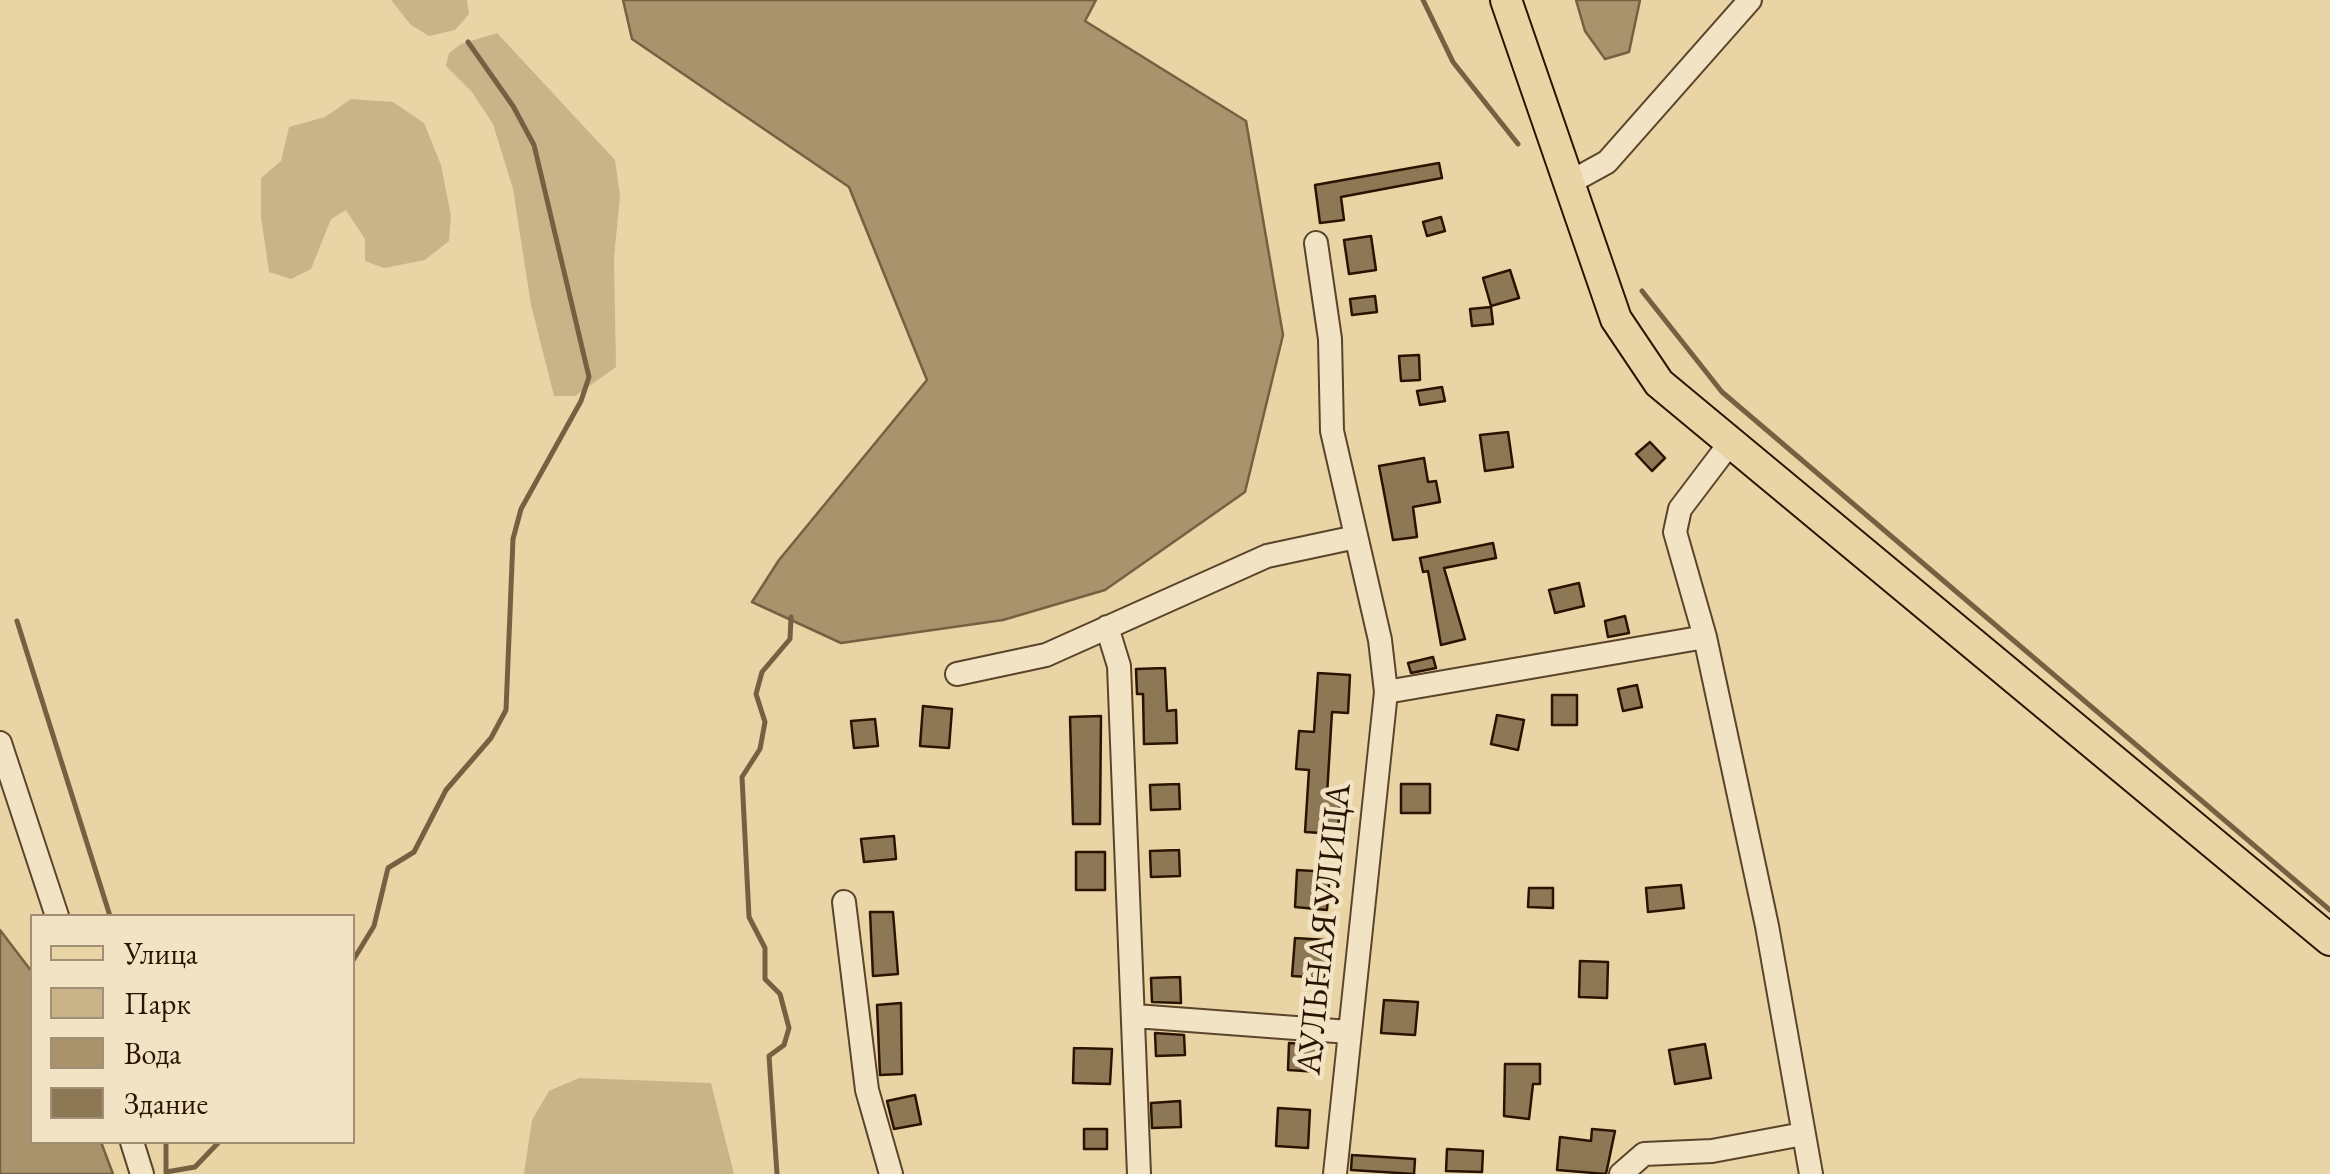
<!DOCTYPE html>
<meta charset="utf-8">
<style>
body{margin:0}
#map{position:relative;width:2330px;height:1174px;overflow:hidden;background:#e9d4a5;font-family:"EB Garamond",serif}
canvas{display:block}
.legend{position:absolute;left:30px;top:914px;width:325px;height:230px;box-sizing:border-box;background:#f1e3c4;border:2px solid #a19076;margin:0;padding:12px 18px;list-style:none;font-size:30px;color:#2a1401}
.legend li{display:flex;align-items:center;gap:20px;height:50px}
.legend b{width:50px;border:2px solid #a19076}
</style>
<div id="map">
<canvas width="2330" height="1174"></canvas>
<ul class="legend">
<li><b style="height:12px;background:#e9d4a5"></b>Улица</li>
<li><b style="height:28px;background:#c9b389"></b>Парк</li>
<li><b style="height:28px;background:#a8936d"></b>Вода</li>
<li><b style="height:28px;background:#8d7856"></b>Здание</li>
</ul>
</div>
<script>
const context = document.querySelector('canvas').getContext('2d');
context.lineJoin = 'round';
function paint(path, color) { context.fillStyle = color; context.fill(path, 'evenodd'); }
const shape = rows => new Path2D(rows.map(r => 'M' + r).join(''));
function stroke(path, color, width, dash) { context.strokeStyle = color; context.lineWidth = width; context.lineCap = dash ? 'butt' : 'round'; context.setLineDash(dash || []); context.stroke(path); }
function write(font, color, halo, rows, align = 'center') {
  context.font = font + ' "EB Garamond",serif'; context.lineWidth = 9; context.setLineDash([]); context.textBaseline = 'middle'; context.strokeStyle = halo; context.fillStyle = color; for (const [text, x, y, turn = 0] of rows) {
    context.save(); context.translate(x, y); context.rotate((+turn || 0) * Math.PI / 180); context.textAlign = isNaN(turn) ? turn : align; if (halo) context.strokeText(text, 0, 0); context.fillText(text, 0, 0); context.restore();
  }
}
paint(shape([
 [391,0,467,0,469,14,455,30,429,36,411,25],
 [497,33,615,160,620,196,614,258,616,367,575,396,554,396,531,305,513,189,493,124,472,92,446,66,449,53,461,44],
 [351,99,393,102,424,123,441,165,451,216,449,241,425,260,384,268,365,261,365,239,346,210,331,219,311,269,291,279,269,272,261,217,261,178,281,161,289,127,325,117],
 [579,1078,711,1083,734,1174,524,1174,532,1120,549,1091]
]), '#c9b389');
const water = shape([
 [623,0,1096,0,1085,21,1246,121,1283,335,1245,492,1105,590,1003,620,841,643,752,602,779,560,927,380,849,187,632,39,623,0],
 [1576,0,1640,0,1629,52,1605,59,1585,31,1576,0],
 [0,930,32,972,32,1142,101,1142,113,1174,0,1174,0,930]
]);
paint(water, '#a8936d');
stroke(water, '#766042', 2.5);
stroke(shape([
 [1423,0,1453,62,1518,144],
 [1642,291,1722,392,2330,910],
 [17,621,110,916],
 [352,962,374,926,388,868,414,852,446,790,491,738,506,710,513,539,521,509,581,401,589,377,534,145,513,106,468,42],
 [166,1142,166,1171],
 [166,1172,195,1167,219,1142],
 [777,1174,769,1056,784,1045,789,1028,780,994,765,979,765,948,749,917,742,777,760,749,765,722,756,694,762,672,790,639,791,617]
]), '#766042', 5);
const building = shape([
 [1439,163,1442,178,1341,197,1344,220,1320,223,1315,185,1439,163],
 [1441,217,1445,231,1427,236,1423,222,1441,217],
 [1371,236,1376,270,1349,274,1344,240,1371,236],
 [1510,270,1519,298,1491,306,1483,278,1510,270],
 [1375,296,1377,312,1352,315,1350,299,1375,296],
 [1491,307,1493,324,1472,326,1470,309,1491,307],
 [1419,355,1420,380,1401,381,1399,356,1419,355],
 [1442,387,1445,401,1420,405,1417,391,1442,387],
 [1508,432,1513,467,1485,471,1480,435,1508,432],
 [1650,442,1665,458,1652,471,1636,454,1650,442],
 [1424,458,1428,482,1436,481,1440,502,1413,507,1417,537,1393,540,1379,466,1424,458],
 [1493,543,1496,558,1444,568,1465,639,1441,645,1428,571,1423,572,1420,558,1493,543],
 [1579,583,1584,606,1555,613,1549,590,1579,583],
 [1625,616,1629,633,1608,637,1605,621,1625,616],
 [1433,657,1436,668,1411,673,1408,663,1433,657],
 [1165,668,1167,711,1176,710,1177,743,1144,744,1143,694,1137,694,1136,669,1165,668],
 [1318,673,1350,675,1348,713,1332,712,1327,795,1340,796,1338,834,1305,832,1309,770,1296,769,1299,731,1314,732,1318,673],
 [1637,685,1642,707,1623,711,1618,689,1637,685],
 [1552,695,1577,695,1577,725,1552,725,1552,695],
 [923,706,952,709,949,748,920,746,923,706],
 [1497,715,1524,720,1518,750,1491,744,1497,715],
 [1101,716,1100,824,1073,824,1070,717,1101,716],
 [875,719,878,746,854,748,851,721,875,719],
 [1179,784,1180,809,1151,810,1150,785,1179,784],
 [1401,784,1430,784,1430,813,1401,813,1401,784],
 [894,836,896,859,864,862,861,839,894,836],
 [1179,850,1180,876,1151,877,1150,851,1179,850],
 [1076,852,1105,852,1105,890,1076,890,1076,852],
 [1297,870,1330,872,1327,910,1295,907,1297,870],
 [1681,885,1684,908,1648,912,1646,888,1681,885],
 [1529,888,1553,888,1553,908,1528,907,1529,888],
 [870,912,893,912,898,974,873,976,870,912],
 [1295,938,1327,940,1325,978,1292,976,1295,938],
 [1580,961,1608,962,1607,998,1579,997,1580,961],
 [1180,977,1181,1003,1152,1002,1151,978,1180,977],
 [1384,1000,1418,1002,1415,1035,1381,1033,1384,1000],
 [901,1003,902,1074,880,1075,877,1005,901,1003],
 [1155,1033,1184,1035,1185,1055,1156,1056,1155,1033],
 [1289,1043,1322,1045,1320,1072,1288,1070,1289,1043],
 [1705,1044,1711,1078,1675,1084,1669,1050,1705,1044],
 [1074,1048,1112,1049,1110,1084,1073,1083,1074,1048],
 [1505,1064,1540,1064,1540,1084,1533,1084,1529,1119,1504,1116,1505,1064],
 [915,1095,921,1124,894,1129,887,1101,915,1095],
 [1180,1101,1181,1127,1152,1128,1151,1103,1180,1101],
 [1278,1108,1310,1110,1308,1148,1276,1146,1278,1108],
 [1084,1129,1107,1129,1107,1149,1084,1149,1084,1129],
 [1592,1129,1615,1131,1606,1174,1557,1170,1560,1137,1591,1141,1592,1129],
 [1447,1149,1483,1151,1482,1172,1446,1171,1447,1149],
 [1352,1155,1415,1159,1414,1174,1351,1170,1352,1155]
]);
paint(building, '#8d7856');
stroke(building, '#2a1401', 2.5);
const minor = shape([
 [1567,184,1607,162,1750,0],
 [1316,243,1330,339,1332,431,1380,640,1386,692,1705,637],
 [1730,443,1680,509,1675,532,1705,637,1767,926,1811,1174],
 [1107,627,1119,666,1139,1174],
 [957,674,1046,655,1267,556,1356,537],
 [0,743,57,916],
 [844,902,867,1090,891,1174],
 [1135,1016,1349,1032],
 [132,1142,142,1174],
 [1335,1174,1386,692],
 [1621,1174,1644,1154,1712,1151,1803,1134]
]);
const major = shape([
 [1506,0,1616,319,1659,383,2330,940]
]);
stroke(minor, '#5a442a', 26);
stroke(major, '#2a1401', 34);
stroke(minor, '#f1e3c4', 22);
stroke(major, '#e9d4a5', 30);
write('35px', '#2a1401', '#f1e3c4', [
 ["АУЛЬНАЯ УЛИЦА",1325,929,-84]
]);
</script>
